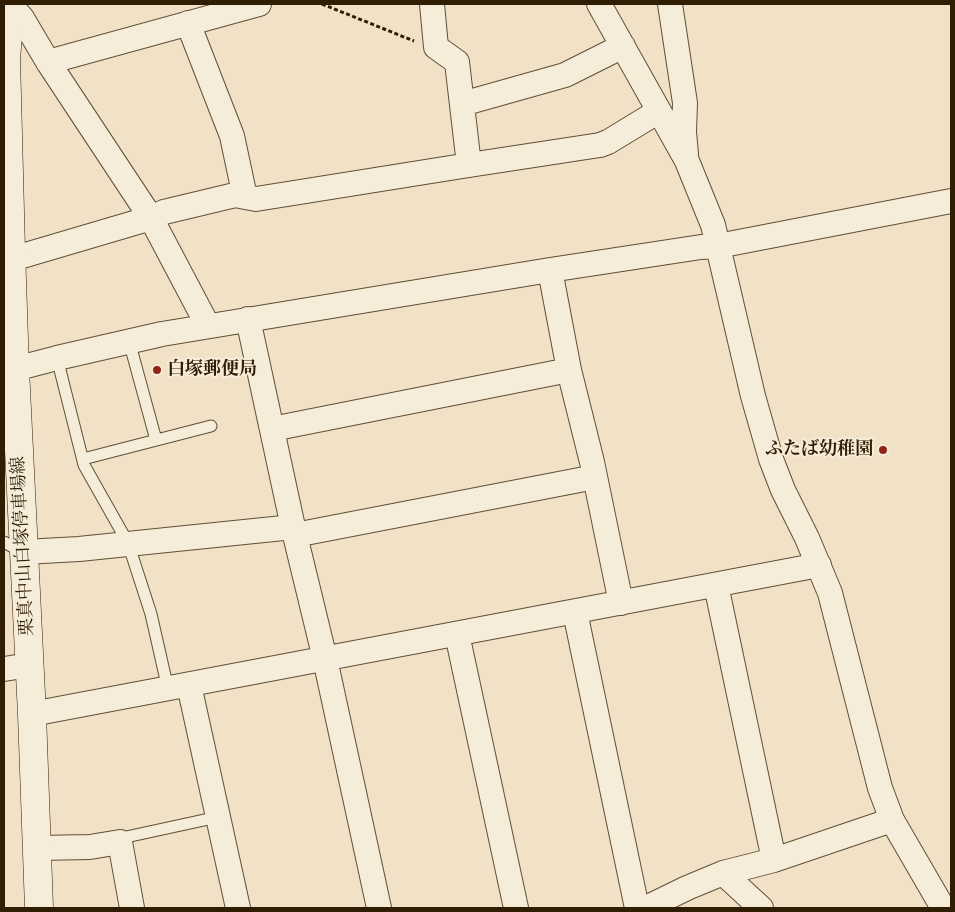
<!DOCTYPE html>
<meta charset="utf-8">
<style>
body{margin:0}
#map{position:relative;width:955px;height:912px;overflow:hidden;background:#f1e1c6;font-family:"IM FELL Double Pica",serif}
canvas{display:block}
.frame{position:absolute;inset:0;border:5px solid #301e04;pointer-events:none}
</style>
<div id="map">
<canvas width="955" height="912"></canvas>
<div class="frame"></div>
</div>
<script>
const context = document.querySelector('canvas').getContext('2d');
context.lineJoin = 'round';
const shape = rows => new Path2D(rows.map(r => 'M' + r).join(''));
function stroke(path, color, width, dash) { context.strokeStyle = color; context.lineWidth = width; context.lineCap = dash ? 'butt' : 'round'; context.setLineDash(dash || []); context.stroke(path); }
function write(font, color, halo, rows, align = 'center') {
  context.font = font + ' "IM FELL Double Pica","Noto Serif JP",serif'; context.lineWidth = 4; context.setLineDash([]); context.textBaseline = 'middle'; context.strokeStyle = halo; context.fillStyle = color; for (const [text, x, y, turn = 0] of rows) {
    context.save(); context.translate(x, y); context.rotate((+turn || 0) * Math.PI / 180); context.textAlign = isNaN(turn) ? turn : align; if (halo) context.strokeText(text, 0, 0); context.fillText(text, 0, 0); context.restore();
  }
}
const service = shape([
 [129,341,156,440],
 [57,358,84,465,128,543,151,614,168,689],
 [83,459,211,426],
 [4,542,22,552],
 [120,842,126,837,218,817]
]);
const minor = shape([
 [432,4,436,47,457,62,469,165],
 [599,4,687,161,713,225,753,396,771,459,783,490,807,538,830,593,880,788,892,820,943,908],
 [670,4,685,103,684,132,686,154],
 [11,6,22,18,48,62,151,218,208,326],
 [188,23,232,136,245,197],
 [48,62,259,4],
 [462,104,565,75,623,46],
 [12,259,151,218,164,212,235,195,256,199,469,165,600,145,608,142,659,111],
 [550,270,569,370,592,462,621,603],
 [248,319,293,527,325,659,379,908],
 [4,375,15,369,57,358,162,334,550,270,701,247,718,246,951,201],
 [272,429,569,370],
 [295,535,595,477],
 [24,552,79,549,293,527],
 [716,585,774,860],
 [575,612,637,908],
 [457,634,516,908],
 [4,669,29,665],
 [189,685,238,908],
 [32,714,819,565],
 [37,848,90,847,120,842,132,908],
 [723,873,761,908],
 [646,908,687,888,723,873,774,860,892,820]
]);
const secondary = shape([
 [11,4,6,58,11,250,15,369,32,714,39,908]
]);
stroke(service, '#604f34', 13);
stroke(minor, '#604f34', 26);
stroke(secondary, '#301e04', 29);
stroke(shape([
 [322,4,414,41]
]), '#301e04', 3, [4, 2.5]);
stroke(service, '#f6ecda', 11);
stroke(minor, '#f6ecda', 24);
stroke(secondary, '#f6ecda', 28);
for (const [x, y, r, color] of [
 [157,370,5,"#8f2418"],
 [883,450,5,"#8f2418"]
]) { const dot = new Path2D(); dot.arc(x, y, r, 0, 2 * Math.PI); context.fillStyle = color; context.fill(dot); stroke(dot, '#f6ecda', 2); }
write('bold 18px', '#301e04', '#f6ecda', [
 ["白塚郵便局",167,370],
 ["ふたば幼稚園",873,450,"right"]
], 'left');
write('18px', '#301e04', '#f6ecda', [
 ["栗真中山白塚停車場線",24,546,-93]
]);
</script>
